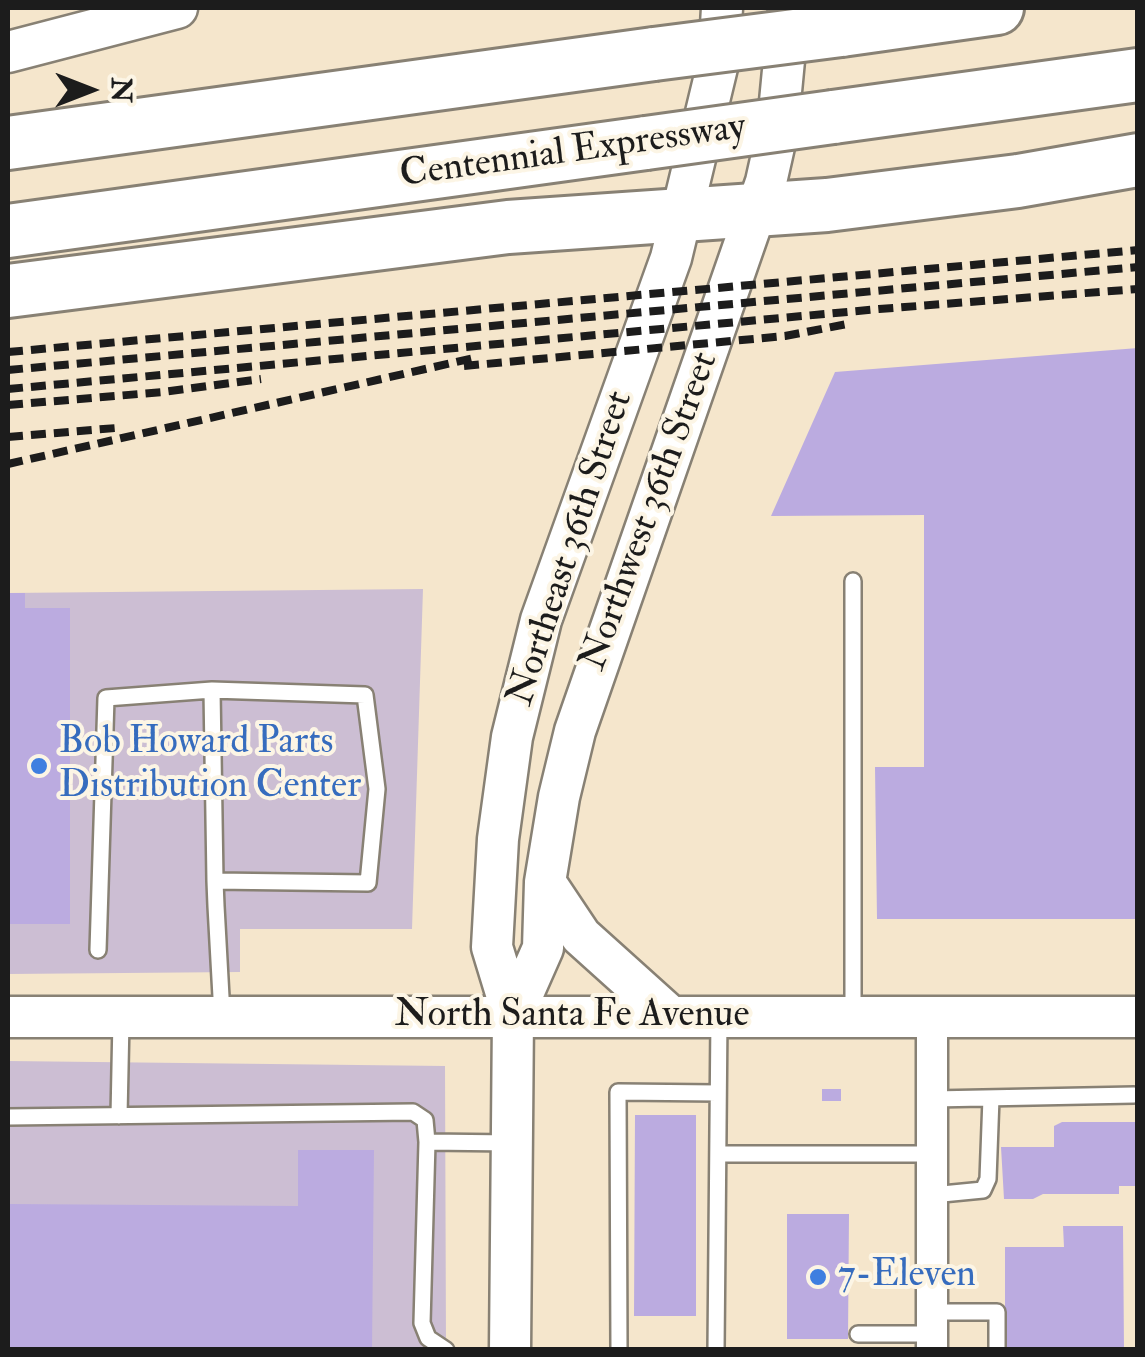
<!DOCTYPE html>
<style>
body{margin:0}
#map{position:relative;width:1145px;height:1357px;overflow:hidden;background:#f5e6cc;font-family:"IM FELL Double Pica",serif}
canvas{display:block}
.frame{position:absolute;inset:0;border:10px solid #1c1c1c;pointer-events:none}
.north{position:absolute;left:40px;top:40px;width:100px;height:100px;-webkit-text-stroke:8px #fcf5e5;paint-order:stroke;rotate:90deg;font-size:28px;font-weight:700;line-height:40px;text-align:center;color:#1c1c1c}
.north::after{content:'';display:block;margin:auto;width:35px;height:45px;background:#1c1c1c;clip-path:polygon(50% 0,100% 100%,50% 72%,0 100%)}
</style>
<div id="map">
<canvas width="1145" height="1357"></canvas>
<div class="frame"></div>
<div class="north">N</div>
</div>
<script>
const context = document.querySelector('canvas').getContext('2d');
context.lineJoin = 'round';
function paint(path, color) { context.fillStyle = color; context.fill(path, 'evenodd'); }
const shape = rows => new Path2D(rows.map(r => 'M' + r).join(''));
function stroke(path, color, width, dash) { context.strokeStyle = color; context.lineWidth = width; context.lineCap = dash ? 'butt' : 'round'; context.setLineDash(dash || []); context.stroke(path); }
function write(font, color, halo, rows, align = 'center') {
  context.font = font + ' "IM FELL Double Pica",serif'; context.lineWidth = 8; context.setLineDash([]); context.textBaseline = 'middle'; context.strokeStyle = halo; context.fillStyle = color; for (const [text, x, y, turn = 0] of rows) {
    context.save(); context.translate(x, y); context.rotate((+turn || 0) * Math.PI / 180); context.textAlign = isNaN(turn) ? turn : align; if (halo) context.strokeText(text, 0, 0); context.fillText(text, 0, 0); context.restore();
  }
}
paint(shape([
 [423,589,412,929,240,929,240,972,8,974,8,593],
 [8,1061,445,1066,446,1349,8,1350]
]), '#ccbed3');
paint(shape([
 [1138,348,1138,919,877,919,875,767,924,767,924,515,771,516,835,372],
 [8,593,25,593,25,608,70,608,70,924,8,924],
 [822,1089,841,1089,841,1101,822,1101],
 [635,1115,696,1115,696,1316,634,1316],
 [1062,1122,1138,1122,1138,1186,1119,1186,1119,1194,1043,1194,1033,1199,1004,1199,1001,1147,1054,1147,1054,1126],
 [298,1150,374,1150,372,1350,8,1350,8,1204,298,1206],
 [787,1214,849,1214,848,1339,787,1339],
 [1063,1226,1123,1226,1124,1350,1005,1350,1005,1247,1064,1247]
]), '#bbabe0');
const lane = shape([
 [215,881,368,883,377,789,365,695,212,690,215,881,216,906,222,1015],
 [98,950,106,698,212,690],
 [853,1013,853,581],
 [933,1099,1134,1095],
 [119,1116,121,1020],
 [8,1117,413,1112,425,1120,427,1142,422,1323,428,1338,446,1350],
 [427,1142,513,1143],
 [718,1154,933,1154],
 [932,1195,983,1190,988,1179,991,1098],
 [932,1312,997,1312,997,1350],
 [858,1334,932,1334],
 [619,1350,618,1092,718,1093],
 [716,1350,719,1017]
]);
const street = shape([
 [932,1350,932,1017]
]);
const secondary = shape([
 [8,52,177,8],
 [545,882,581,936,671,1017],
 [513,1016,543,948,545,882,559,797,575,731,766,182,777,133,789,8],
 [8,1017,1138,1017],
 [510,1350,513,1016,492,947,498,839,512,737,541,620,671,258,719,59,722,8]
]);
const highway = shape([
 [841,30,997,8],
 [833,117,1138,75],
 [8,143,654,54],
 [8,231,646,143],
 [8,291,508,227,827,205,1018,181,1138,160]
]);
stroke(lane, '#888174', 20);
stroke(street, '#888174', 35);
stroke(secondary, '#888174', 45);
stroke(highway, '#888174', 58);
stroke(lane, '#fff', 15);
stroke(street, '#fff', 30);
stroke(secondary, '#fff', 40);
stroke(highway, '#fff', 52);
stroke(shape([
 [8,352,1138,250],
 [464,366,785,336,847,324],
 [8,370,1138,267],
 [8,389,879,309,1138,289],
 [8,405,163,392,261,379],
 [8,437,116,428],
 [8,464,478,357]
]), '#1c1c1c', 8, [15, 8]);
const highwayBridge = shape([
 [654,54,841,30],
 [646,143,833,117]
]);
stroke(highwayBridge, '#888174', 58, []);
stroke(highwayBridge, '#fff', 52);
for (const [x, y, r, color] of [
 [39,766,10,"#3f7fe0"],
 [818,1277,10,"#3f7fe0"]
]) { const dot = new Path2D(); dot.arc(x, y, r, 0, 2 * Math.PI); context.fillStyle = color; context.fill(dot); stroke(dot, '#fcf5e5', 4); }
write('38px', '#1c1c1c', '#fcf5e5', [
 ["Centennial Expressway",573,153,-8],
 ["Northwest 36th Street",651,512,-70],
 ["Northeast 36th Street",572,549,-72],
 ["North Santa Fe Avenue",572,1017]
]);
write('38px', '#366cbe', '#fcf5e5', [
 ["Bob Howard Parts",59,744],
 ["Distribution Center",59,788],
 ["7-Eleven",838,1277]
], 'left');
</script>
